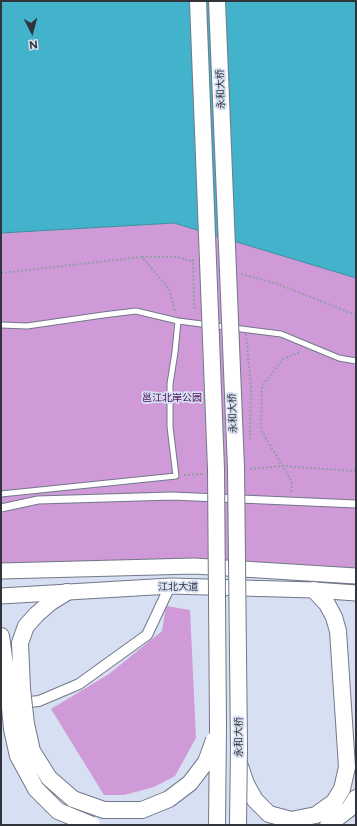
<!DOCTYPE html>
<meta charset="utf-8">
<style>
body{margin:0}
#map{position:relative;width:357px;height:826px;overflow:hidden;background:#d7dff2;font-family:Figtree,sans-serif}
canvas{display:block}
.frame{position:absolute;inset:0;border:2px solid #31343b;pointer-events:none}
.north{position:absolute;left:12px;top:12px;width:40px;height:40px;-webkit-text-stroke:3px #d7dff2;paint-order:stroke;rotate:174deg;font-size:11px;font-weight:700;line-height:16px;text-align:center;color:#31343b}
.north::after{content:'';display:block;margin:auto;width:14px;height:18px;background:#31343b;clip-path:polygon(50% 0,100% 100%,50% 72%,0 100%)}
</style>
<div id="map">
<canvas width="357" height="826"></canvas>
<div class="frame"></div>
<div class="north">N</div>
</div>
<script>
const context = document.querySelector('canvas').getContext('2d');
context.lineJoin = 'round';
function paint(path, color) { context.fillStyle = color; context.fill(path, 'evenodd'); }
const shape = rows => new Path2D(rows.map(r => 'M' + r).join(''));
function stroke(path, color, width, dash) { context.strokeStyle = color; context.lineWidth = width; context.lineCap = dash ? 'butt' : 'round'; context.setLineDash(dash || []); context.stroke(path); }
function write(font, color, halo, rows, align = 'center') {
  context.font = font + ' Figtree,"Noto Sans SC",sans-serif'; context.lineWidth = 3.5; context.setLineDash([]); context.textBaseline = 'middle'; context.strokeStyle = halo; context.fillStyle = color; for (const [text, x, y, turn = 0] of rows) {
    context.save(); context.translate(x, y); context.rotate((+turn || 0) * Math.PI / 180); context.textAlign = isNaN(turn) ? turn : align; if (halo) context.strokeText(text, 0, 0); context.fillText(text, 0, 0); context.restore();
  }
}
paint(shape([
 [174,223,356,278,356,576,1,571,1,233],
 [166,606,190,610,196,738,175,776,154,787,124,795,104,795,51,709,109,674,162,631]
]), '#cf9ad7');
const water = shape([
 [1,1,356,1,356,278,174,223,1,233,1,1]
]);
paint(water, '#42b3ca');
stroke(water, '#3d8d9f', 1);
const service = shape([
 [1,325,27,326,103,315,136,311,178,321,281,334,339,358,356,361],
 [1,494,176,476,170,427,170,384,175,352,178,321]
]);
const pedestrian = shape([
 [1,508,38,500,172,496,356,504]
]);
const minor = shape([
 [1,705,39,701,79,684,147,635,170,586]
]);
const primary = shape([
 [1,571,194,566,356,576],
 [1,596,170,586,314,590,356,593]
]);
const trunk = shape([
 [1,636,8,686],
 [22,689,20,643,26,626,37,614,51,602,67,592],
 [240,766,246,784,255,800,269,814,291,820,316,815,334,802,342,789,347,767,338,631,334,617,327,604,314,590],
 [328,825,349,809,356,798]
]);
stroke(service, '#717889', 7);
stroke(pedestrian, '#717889', 9);
stroke(minor, '#717889', 12);
stroke(primary, '#717889', 17);
stroke(trunk, '#717889', 18);
stroke(shape([
 [142,257,178,257,194,262],
 [1,273,142,257,169,289,175,311],
 [241,274,275,283,356,315],
 [250,469,283,466,353,471,356,469],
 [184,475,202,474],
 [291,492,292,482,261,430,262,386,283,359,301,352]
]), '#959ba9', 2, [2, 2]);
stroke(service, '#fff', 5);
stroke(pedestrian, '#fff', 7);
stroke(minor, '#fff', 10);
stroke(primary, '#fff', 15);
stroke(trunk, '#fff', 16);
const trunkBridge = shape([
 [198,1,216,469,218,727,217,825],
 [217,1,236,468,239,747,238,825],
 [8,686,12,729,18,756,36,789,58,811,92,825],
 [22,689,26,724,32,751,49,778,73,799,104,810,142,810,169,799,190,783,206,762,214,740]
]);
stroke(trunkBridge, '#717889', 18, []);
stroke(shape([
 [193,259,194,303,195,311],
 [246,334,251,386,250,439]
]), '#959ba9', 2, [2, 2]);
stroke(trunkBridge, '#fff', 16);
write('10px', '#31343b', '#d7dff2', [
 ["永和大桥",221,89,-92],
 ["永和大桥",233,413,-92],
 ["江北大道",178,587],
 ["永和大桥",239,737,-90]
]);
write('10px', '#4e0b58', '#d7dff2', [
 ["邕江北岸公园",172,398]
]);
</script>
